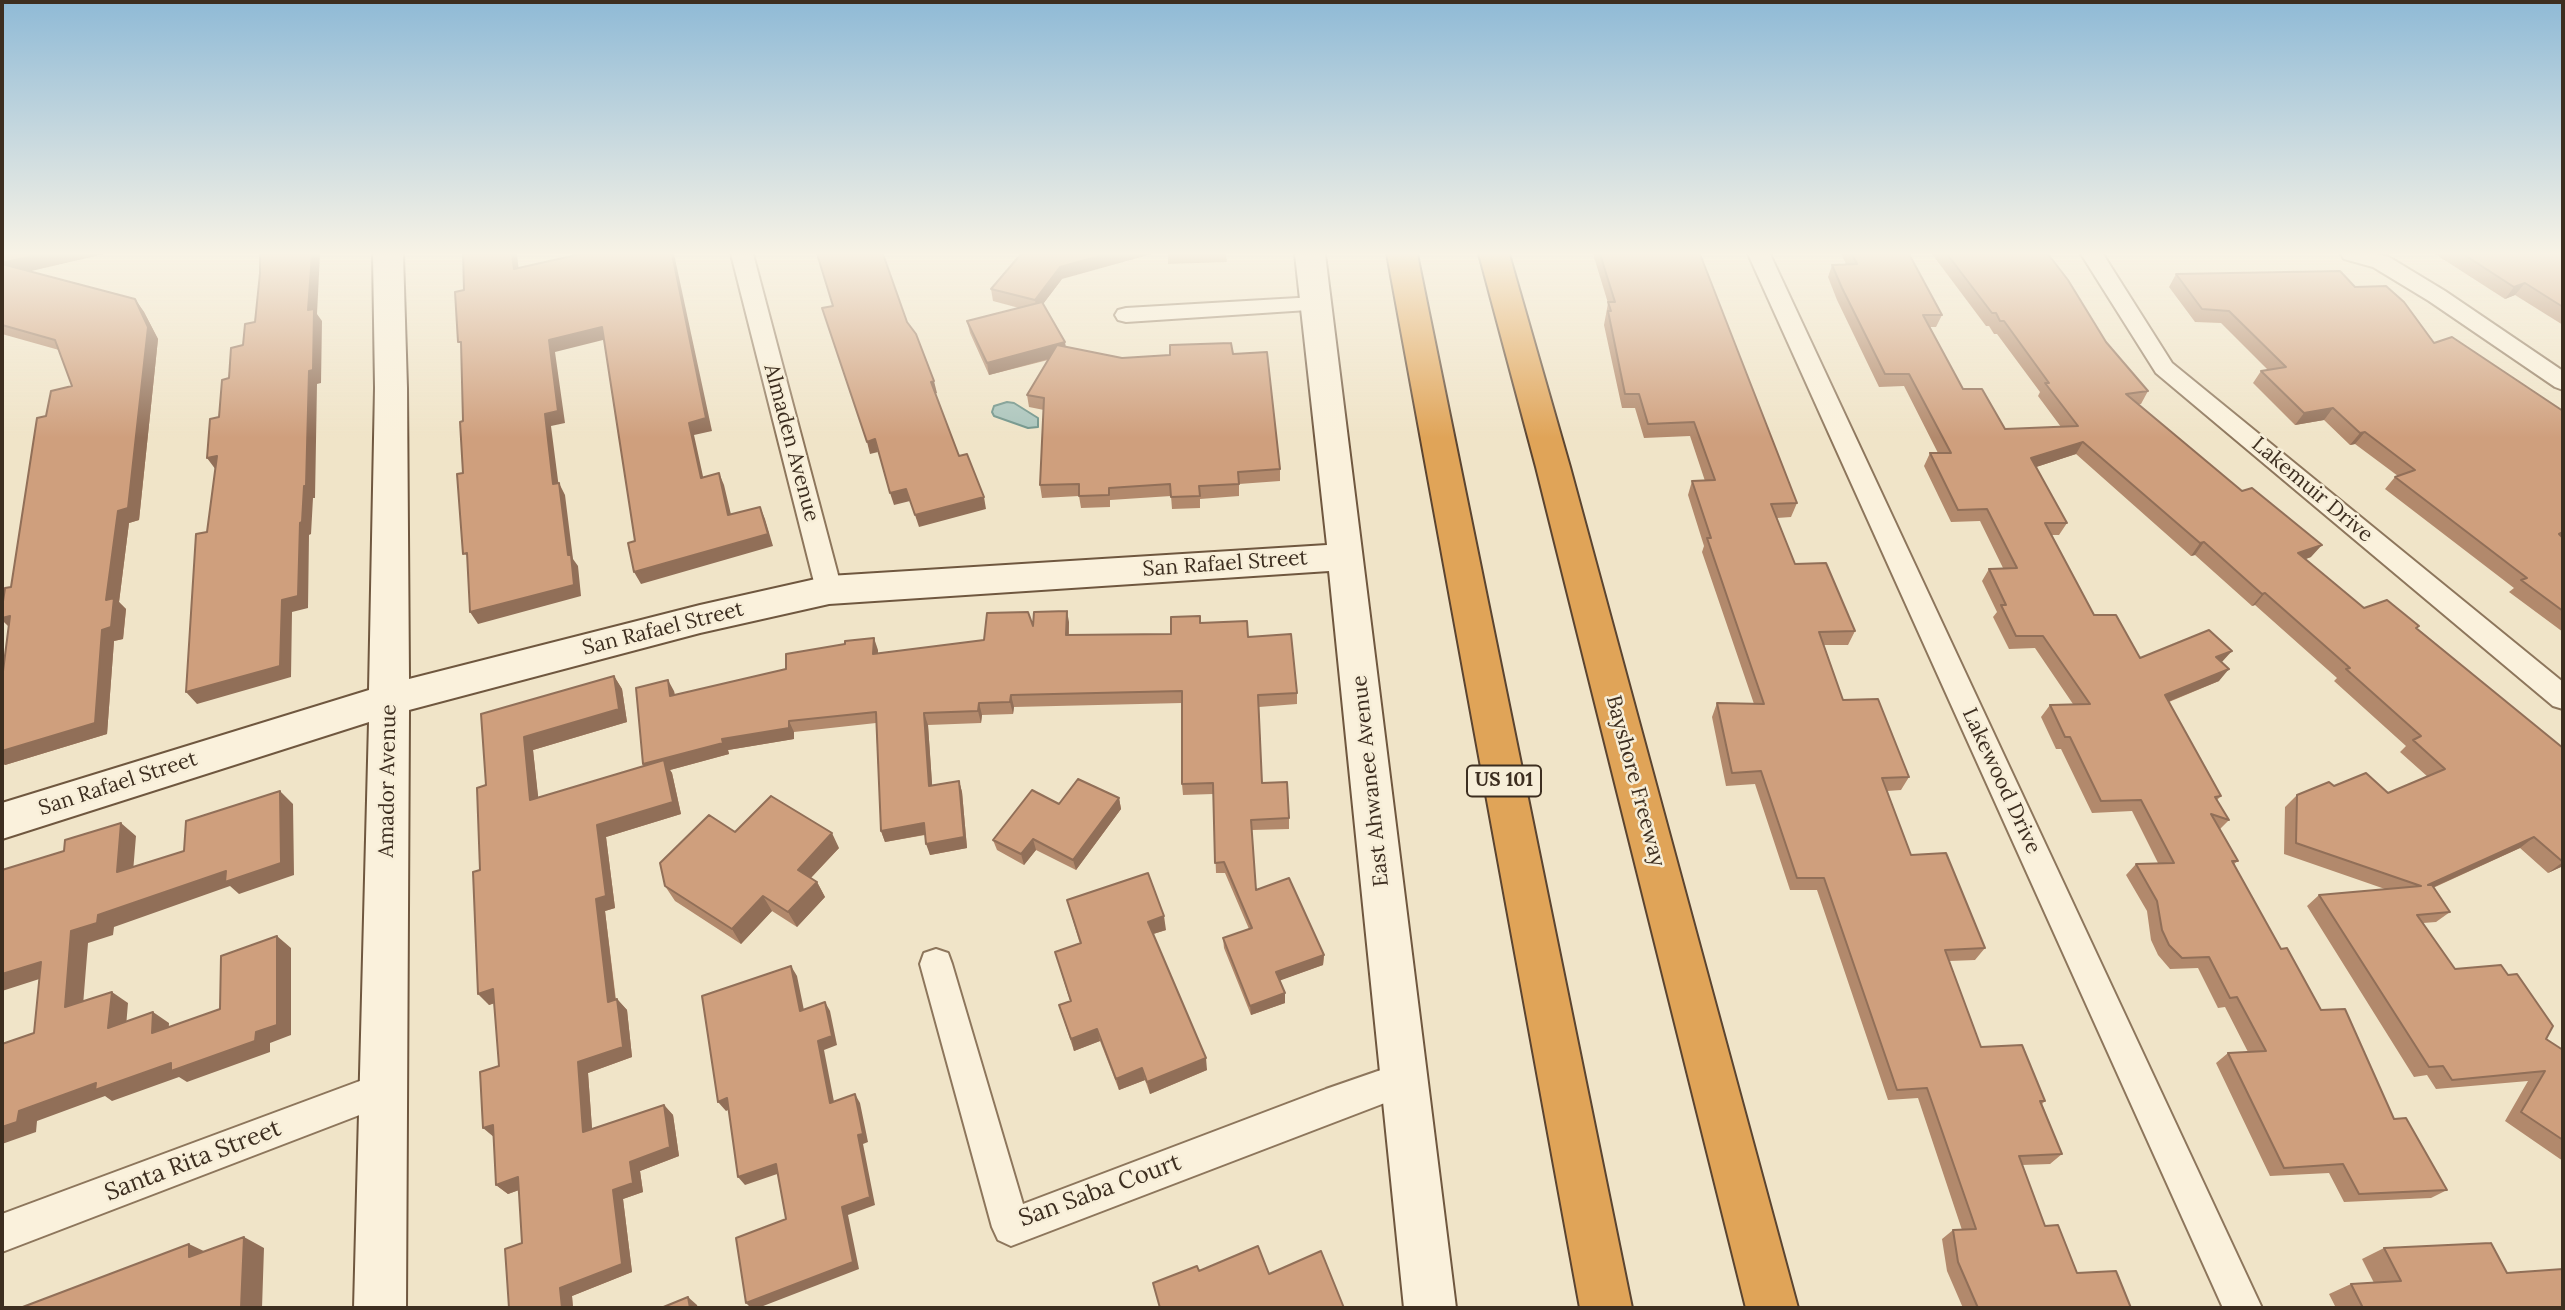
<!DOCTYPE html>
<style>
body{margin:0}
#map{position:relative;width:2565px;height:1310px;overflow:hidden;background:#f0e4c8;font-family:Lora,serif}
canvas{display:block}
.frame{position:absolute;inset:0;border:4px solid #3d2e20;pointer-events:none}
</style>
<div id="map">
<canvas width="2565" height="1310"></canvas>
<div class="frame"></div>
</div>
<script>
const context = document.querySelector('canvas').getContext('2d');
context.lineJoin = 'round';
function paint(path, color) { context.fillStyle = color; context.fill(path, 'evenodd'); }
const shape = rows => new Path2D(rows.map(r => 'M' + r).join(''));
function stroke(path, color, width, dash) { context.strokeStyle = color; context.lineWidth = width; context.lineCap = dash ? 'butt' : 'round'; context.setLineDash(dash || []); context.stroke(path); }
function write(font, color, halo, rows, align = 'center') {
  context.font = font + ' Lora,serif'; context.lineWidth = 5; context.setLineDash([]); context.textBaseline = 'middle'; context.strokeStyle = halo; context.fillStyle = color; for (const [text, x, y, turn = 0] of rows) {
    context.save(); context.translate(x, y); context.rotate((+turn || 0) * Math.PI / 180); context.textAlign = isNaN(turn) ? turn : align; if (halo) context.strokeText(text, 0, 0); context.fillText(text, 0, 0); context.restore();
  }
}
const water = shape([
 [1007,402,1014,403,1038,418,1038,427,1028,428,994,416,992,412,994,406,1007,402]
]);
paint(water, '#a9c4bc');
stroke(water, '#6f938a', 2);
const street = shape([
 [731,254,753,254,842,590,839,597,829,600,819,597,816,590,731,254],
 [1748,254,1770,254,2262,1308,2223,1308,1748,254],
 [2081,254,2103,254,2172,363,2563,682,2563,709,2553,706,2156,373,2081,254],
 [2341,254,2377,254,2389,257,2445,291,2563,371,2563,390,2555,387,2429,301,2373,267,2344,259,2341,254],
 [1315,297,1323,299,1326,304,1323,309,1126,322,1118,320,1115,315,1118,310,1126,308,1315,297],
 [936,949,948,953,952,964,1023,1204,1326,1089,1404,1062,1416,1067,1421,1079,1416,1091,1011,1246,998,1240,992,1227,920,964,924,953,936,949],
 [384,1072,396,1077,402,1089,396,1101,2,1252,2,1214,384,1072]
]);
const secondary = shape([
 [373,254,403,254,407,388,409,679,700,605,829,576,1327,545,1295,254,1325,254,1456,1308,1404,1308,1329,571,829,604,700,633,409,710,406,1308,354,1308,369,722,2,839,2,803,369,690,375,388,373,254]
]);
const highway = shape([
 [1387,254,1417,254,1632,1308,1580,1308,1387,254],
 [1479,254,1509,254,1570,467,1798,1308,1746,1308,1536,467,1479,254]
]);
stroke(street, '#8d765c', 4);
stroke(secondary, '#6f573f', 4);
stroke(highway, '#5b4430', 4);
paint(street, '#faf1dc');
paint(secondary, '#faf1dc');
paint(highway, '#e0a458');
paint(shape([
 [2,254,104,254,29,271,135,299,144,312,158,339,139,520,129,523,119,602,126,609,123,639,114,641,107,734,5,765,2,762,2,679,9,627,2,620,11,587,46,416,72,386,59,350,2,334],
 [1168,254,1226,254,1227,262,1168,264],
 [1593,254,1700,254,1797,503,1791,517,1777,518,1795,564,1855,631,1848,645,1824,645,1843,700,1909,777,1901,790,1887,791,1911,855,1985,948,1975,960,1949,961,1981,1047,2045,1101,2042,1104,2062,1154,2050,1164,2022,1165,2045,1226,2077,1273,2131,1308,1963,1308,1947,1271,1942,1239,1953,1230,1962,1230,1918,1098,1888,1100,1817,890,1790,890,1755,784,1726,786,1712,717,1717,703,1754,704,1702,552,1704,546,1688,495,1692,481,1705,481,1690,436,1644,438,1635,408,1622,408,1604,325,1608,303],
 [1841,254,1909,254,1942,315,1936,327,1930,327,1963,389,2005,429,2061,427,2038,396,2040,392,1997,334,1994,334,1989,326,1986,326,1932,254,2048,254,2106,342,2148,391,2141,404,2138,404,2311,557,2305,559,2364,608,2417,628,2563,748,2563,866,2548,873,2520,848,2433,888,2450,912,2436,922,2423,923,2455,969,2546,1039,2563,1050,2563,1161,2505,1121,2528,1081,2436,1089,2427,1075,2414,1077,2307,906,2319,895,2385,889,2284,854,2285,807,2297,795,2334,786,2388,793,2428,777,2400,752,2406,746,2334,681,2337,678,2255,605,2252,606,2195,555,2191,556,2076,454,2036,467,2067,523,2059,535,2051,535,2094,615,2140,658,2222,662,2219,681,2169,702,2221,796,2217,800,2229,820,2220,829,2238,861,2234,864,2281,949,2394,1119,2447,1190,2431,1198,2344,1202,2329,1173,2270,1176,2216,1063,2228,1053,2248,1052,2225,1007,2218,1008,2198,968,2170,969,2158,955,2151,940,2147,911,2126,875,2136,864,2158,863,2132,811,2092,813,2061,749,2056,749,2041,717,2050,705,2073,704,2035,648,2009,649,1993,617,1997,612,1982,581,1989,569,2003,568,1980,521,1951,522,1924,466,1930,453,1938,453,1904,386,1879,387,1837,300,1828,277,1832,265,1846,264],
 [2435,254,2563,254,2563,325,2515,295,2505,299],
 [2176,274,2355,287,2434,343,2563,411,2563,632,2509,592,2514,588,2385,489,2395,477,2398,476,2355,444,2350,445,2324,420,2295,425,2253,383,2261,371,2268,370,2221,323,2195,322,2169,287],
 [1062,279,1043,304,1065,342,1065,347,1122,358,1233,354,1280,469,1280,481,1239,484,1239,496,1200,499,1200,508,1172,509,1171,496,1110,500,1110,507,1081,508,1079,496,1042,498,1040,485,1044,410,1029,407,1027,395,1048,360,989,375,970,333,967,321,1019,308,993,301,991,289],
 [1069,622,1069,635,1171,634,1201,623,1248,637,1297,693,1297,704,1259,707,1262,783,1289,818,1289,829,1252,830,1256,890,1324,955,1323,965,1280,980,1285,993,1285,1003,1251,1015,1224,948,1223,938,1249,929,1225,873,1216,873,1213,794,1183,795,1182,784,1182,703,1014,707,1013,714,982,715,981,723,928,725,932,785,959,781,962,792,967,848,930,855,925,835,885,842,881,831,876,723,794,732,794,739,728,750,729,754,670,770,672,773,681,814,606,837,615,908,605,911,616,1000,617,999,627,1010,632,1057,588,1073,592,1129,664,1105,673,1115,679,1156,640,1171,643,1192,623,1199,632,1272,572,1296,573,1308,509,1308,522,1243,519,1190,508,1194,496,1185,499,1066,494,1003,489,1005,480,870,486,785,614,676,622,689,627,722,533,750,538,798,644,766,643,764,674,691,675,695,878,650,878,654,984,640,1033,626],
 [1119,798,1121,809,1076,870,1036,850,1024,865,997,850,993,840,1059,804],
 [735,832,839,848,811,878,817,882,825,897,797,927,772,911,741,944,675,901,665,886],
 [1067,900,1166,930,1153,934,1207,1070,1150,1094,1145,1080,1119,1090,1100,1041,1074,1051,1059,1005,1070,1001,1055,952,1080,944],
 [2384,1248,2507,1273,2563,1308,2336,1308,2329,1294,2351,1284,2374,1283,2362,1259]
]), '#b2896c');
paint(shape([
 [41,254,104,254,10,276,2,266,2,263],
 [312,254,320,254,317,314,322,321,321,383,317,384,315,498,313,498,311,534,309,535,308,608,292,612,291,677,197,704,186,692,282,600,300,523,309,371,308,310],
 [512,254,517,254,520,281,514,269],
 [672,254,674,254,712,431,694,435,706,490,701,478,689,423],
 [1107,254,1152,254,1062,279,1037,312,1035,300,1060,267],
 [2525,283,2515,295,2505,299,2514,287],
 [135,299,144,312,158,339,139,520,129,523,119,602,126,609,123,639,114,641,107,734,5,765,2,762,2,751,102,630],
 [602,327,607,339,555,352,565,423,551,426,560,496,553,484,545,414,549,340],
 [1065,342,1067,354,989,375,987,363],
 [934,381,937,393,934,394,931,382],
 [2333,408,2324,420,2295,425,2304,413],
 [2365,432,2355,444,2350,445,2360,433],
 [875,439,878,452,870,454,867,442],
 [2083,442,2076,454,2024,471,2031,458],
 [217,456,216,470,207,458],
 [719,473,724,485,734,527,728,515],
 [559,483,565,495,573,559,578,566,581,596,478,624,470,612,568,555],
 [906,489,910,501,894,505,890,493],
 [984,497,986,509,919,527,915,515],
 [760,507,765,519,773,546,641,584,634,572],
 [2204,542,2195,555,2191,556,2200,543],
 [2322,545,2311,557,2288,566,2298,553],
 [2265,593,2255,605,2252,606,2262,594],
 [1067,611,1069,622,1068,647,1066,635],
 [10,616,13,630,2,620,2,618],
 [874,638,878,650,877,666,873,654],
 [2232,651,2221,663,2216,657],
 [2229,669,2219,681,2155,707,2165,695],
 [614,676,622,689,627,722,533,750,540,813,530,800,524,737],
 [668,680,674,691,676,707,670,696],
 [1011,695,1014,707,1013,714,1010,702],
 [979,703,982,715,981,723,978,711],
 [924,713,928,725,933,797,929,786],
 [789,721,794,732,794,739,728,750,729,754,670,770,672,773,681,814,606,837,615,908,605,911,617,1013,608,1002,596,899,597,825,650,775,643,764,722,739],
 [959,781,962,792,967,848,930,855,926,844],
 [280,791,293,804,294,875,239,894,230,886,114,927,113,935,88,943,82,1018,65,1007,71,931,98,915],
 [1119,798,1121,809,1076,870,1073,860],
 [121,823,136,836,132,884,117,872],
 [924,823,928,834,885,842,881,831],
 [832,833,839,848,805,884,798,870],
 [2534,837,2520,848,2414,896,2428,885],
 [1033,839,1036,850,1024,865,1021,854],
 [2563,862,2563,866,2548,873],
 [817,882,825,897,797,927,788,912],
 [763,896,772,911,741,944,732,929],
 [1164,916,1166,930,1150,935,1148,922],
 [277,936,291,948,291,1035,270,1043,270,1052,187,1082,179,1077,112,1101,105,1096,37,1121,36,1132,2,1144,2,1127,19,1111,96,1083,256,1032],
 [1324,955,1323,965,1276,982,1276,972],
 [41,962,58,973,2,991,2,974],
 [791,966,797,976,806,1020,800,1011],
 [493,989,504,1000,489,1005,478,994],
 [112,992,128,1003,125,1039,108,1028],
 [1285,993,1285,1003,1251,1015,1250,1006],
 [617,999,627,1010,632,1057,588,1073,593,1142,583,1132,578,1062],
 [825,1002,830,1011,837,1045,824,1050,836,1112,830,1103,818,1041],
 [153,1012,169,1023,168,1044,152,1033],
 [1097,1029,1100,1041,1074,1051,1071,1039],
 [1206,1058,1207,1070,1150,1094,1147,1082],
 [1142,1068,1145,1080,1119,1090,1116,1079],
 [855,1094,860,1103,868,1142,863,1144,875,1205,848,1215,859,1269,758,1308,751,1308,746,1303,842,1207,858,1135],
 [727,1098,734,1107,726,1111,718,1102],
 [664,1105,673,1115,679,1156,640,1171,643,1192,623,1199,632,1272,572,1296,573,1308,562,1308,560,1288,613,1190],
 [493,1125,495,1138,483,1128],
 [776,1164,783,1172,745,1185,738,1177],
 [518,1177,530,1186,508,1194,496,1185],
 [244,1237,264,1248,262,1308,241,1308],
 [189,1244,210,1254,189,1257],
 [688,1297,697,1305,698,1308,690,1308]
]), '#916f58');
const building = shape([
 [2,254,41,254,2,263,2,254],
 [260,254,312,254,308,310,314,309,313,370,309,371,306,486,304,486,302,522,300,523,298,596,282,600,280,666,186,692,196,534,207,532,217,456,207,458,210,419,219,417,222,380,229,378,231,348,243,345,245,324,255,322,260,273,260,254],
 [463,254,512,254,514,269,580,254,672,254,706,418,689,423,701,478,719,473,728,515,760,507,768,534,634,572,628,543,635,541,602,327,549,340,558,411,545,414,553,484,559,483,568,555,571,555,574,585,470,612,467,553,463,554,457,474,463,473,460,422,463,421,461,342,458,342,455,292,464,290,463,254],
 [817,254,883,254,907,322,916,334,934,381,931,382,959,456,967,454,984,497,915,515,906,489,890,493,875,439,867,442,822,308,833,306,817,254],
 [1021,254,1107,254,1060,267,1035,300,991,289,1021,254],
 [1600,254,1700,254,1797,503,1771,504,1795,564,1826,563,1855,631,1819,632,1843,700,1878,699,1909,777,1882,778,1911,855,1946,853,1985,948,1945,950,1981,1047,2022,1045,2045,1101,2040,1101,2062,1154,2019,1156,2045,1226,2058,1225,2077,1273,2116,1271,2131,1308,1978,1308,1958,1262,1953,1230,1976,1229,1927,1088,1897,1090,1824,878,1797,878,1761,771,1732,773,1717,703,1764,704,1707,538,1711,538,1692,481,1715,480,1694,422,1648,424,1639,394,1625,394,1608,311,1611,311,1608,302,1615,302,1600,254],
 [1852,254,1909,254,1942,315,1923,315,1963,389,1982,389,2005,429,2078,426,2045,383,2049,383,2004,321,2000,321,1996,313,1992,313,1947,254,2048,254,2068,280,2106,342,2148,391,2126,394,2242,491,2252,488,2322,545,2298,553,2364,608,2387,600,2419,626,2416,628,2563,748,2563,862,2534,837,2428,885,2432,885,2450,912,2417,915,2455,969,2501,965,2508,975,2517,974,2553,1026,2546,1039,2563,1050,2563,1140,2521,1112,2545,1071,2452,1080,2443,1066,2429,1067,2319,895,2421,886,2296,843,2297,795,2329,782,2334,786,2366,773,2388,793,2445,769,2413,740,2421,736,2346,669,2350,668,2265,593,2262,594,2204,542,2200,543,2083,442,2031,458,2067,523,2045,523,2094,615,2116,615,2140,658,2209,630,2232,651,2216,657,2229,669,2165,695,2221,796,2215,797,2229,820,2211,814,2238,861,2232,861,2281,949,2287,948,2321,1010,2345,1009,2394,1119,2406,1118,2447,1190,2359,1194,2343,1164,2284,1168,2228,1053,2266,1051,2237,997,2230,998,2209,957,2182,958,2169,945,2162,930,2157,901,2136,864,2174,863,2141,800,2101,801,2070,737,2065,737,2050,705,2090,704,2043,636,2016,636,2001,605,2006,605,1989,569,2017,568,1987,509,1958,510,1930,453,1951,453,1909,374,1885,374,1842,288,1832,265,1857,264,1852,254],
 [2463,254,2563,254,2563,307,2525,283,2514,287,2463,254],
 [2,264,135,299,148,327,128,508,118,511,106,600,114,598,111,627,102,630,95,723,2,751,2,679,10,616,2,618,2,608,5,588,11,587,37,418,46,416,51,391,72,386,55,340,2,325,2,264],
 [2340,271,2355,287,2386,286,2404,302,2434,343,2452,337,2563,411,2563,532,2559,534,2563,538,2563,611,2521,580,2527,578,2395,477,2415,470,2365,432,2360,433,2333,408,2304,413,2261,371,2286,367,2229,311,2202,309,2176,274,2340,271],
 [1042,302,1065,342,987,363,967,321,1042,302],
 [1231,343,1233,354,1267,352,1280,469,1238,472,1239,484,1199,486,1200,496,1171,497,1170,484,1109,488,1109,495,1079,496,1079,484,1040,485,1044,398,1027,395,1057,345,1122,358,1170,355,1170,345,1231,343],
 [1067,611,1066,635,1171,634,1171,617,1200,616,1200,623,1247,621,1248,637,1291,634,1297,693,1258,695,1262,783,1287,782,1289,818,1251,820,1256,890,1289,878,1324,955,1276,972,1285,993,1250,1006,1223,938,1252,928,1224,862,1215,863,1213,783,1182,784,1182,691,1011,695,1010,702,979,703,978,711,924,713,929,786,959,781,964,837,926,844,924,823,881,831,876,712,789,721,789,728,722,739,723,743,643,764,636,688,668,680,670,696,786,669,786,654,845,644,845,641,874,638,873,654,984,640,987,613,1028,612,1033,626,1034,612,1067,611],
 [614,676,619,709,524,737,530,800,664,760,673,802,597,825,606,896,596,899,608,1002,617,999,623,1047,578,1062,583,1132,664,1105,670,1147,630,1162,633,1183,613,1190,622,1264,560,1288,562,1308,509,1308,505,1249,522,1243,518,1177,496,1185,493,1125,483,1128,480,1072,499,1066,493,989,478,994,473,872,480,870,477,788,486,785,481,714,614,676],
 [1078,779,1119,798,1073,860,1033,839,1021,854,993,840,1032,790,1059,804,1078,779],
 [280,791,281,863,225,882,226,871,98,915,97,923,71,931,65,1007,112,992,108,1028,153,1012,152,1033,220,1009,221,956,277,936,277,1025,256,1032,255,1041,171,1071,171,1063,95,1090,96,1083,19,1111,17,1122,2,1127,2,1044,34,1033,41,962,2,974,2,870,64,851,65,840,121,823,117,872,184,851,186,821,280,791],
 [771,796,832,833,798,870,817,882,788,912,763,896,732,929,665,886,660,863,709,815,735,832,771,796],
 [1148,873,1164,916,1148,922,1206,1058,1147,1082,1142,1068,1116,1079,1097,1029,1071,1039,1059,1005,1071,1001,1055,952,1081,943,1067,900,1148,873],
 [791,966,800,1011,825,1002,832,1036,818,1041,830,1103,855,1094,863,1134,858,1135,870,1197,842,1207,853,1262,746,1303,736,1238,786,1219,776,1164,738,1177,727,1098,718,1102,702,996,791,966],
 [244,1237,241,1308,20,1308,189,1244,189,1257,244,1237],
 [2491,1243,2507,1273,2563,1269,2563,1308,2363,1308,2351,1284,2401,1281,2384,1248,2491,1243],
 [1258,1246,1269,1274,1321,1251,1344,1308,1160,1308,1153,1283,1197,1266,1199,1271,1258,1246],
 [688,1297,690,1308,661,1308,688,1297]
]);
paint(building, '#cf9f7d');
stroke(building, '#916f58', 2);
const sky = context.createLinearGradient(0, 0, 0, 438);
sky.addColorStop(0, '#8fbad6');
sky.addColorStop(0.58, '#f8f3e6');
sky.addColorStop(1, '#f8f3e600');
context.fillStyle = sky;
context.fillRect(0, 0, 2565, 438);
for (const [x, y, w] of [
 [1504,781,74]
]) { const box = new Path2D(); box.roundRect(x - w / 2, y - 15.5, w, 31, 5); context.fillStyle = '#f7eed8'; context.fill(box); stroke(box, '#3d2e20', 2); }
write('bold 19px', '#3d2e20', null, [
 ["US 101",1504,781]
]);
write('21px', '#3d2e20', '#f7eed8', [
 ["Almaden Avenue",791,443,75],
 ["Lakemuir Drive",2312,490,40],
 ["San Rafael Street",1225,564,-4],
 ["San Rafael Street",663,629,-14],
 ["Amador Avenue",388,781,-89],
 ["East Ahwanee Avenue",1371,781,-96],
 ["Bayshore Freeway",1635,781,75],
 ["Lakewood Drive",2001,781,65],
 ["San Rafael Street",118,784,-18]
]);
write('24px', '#3d2e20', '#f7eed8', [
 ["Santa Rita Street",193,1161,-21],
 ["San Saba Court",1100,1191,-20]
]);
</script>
